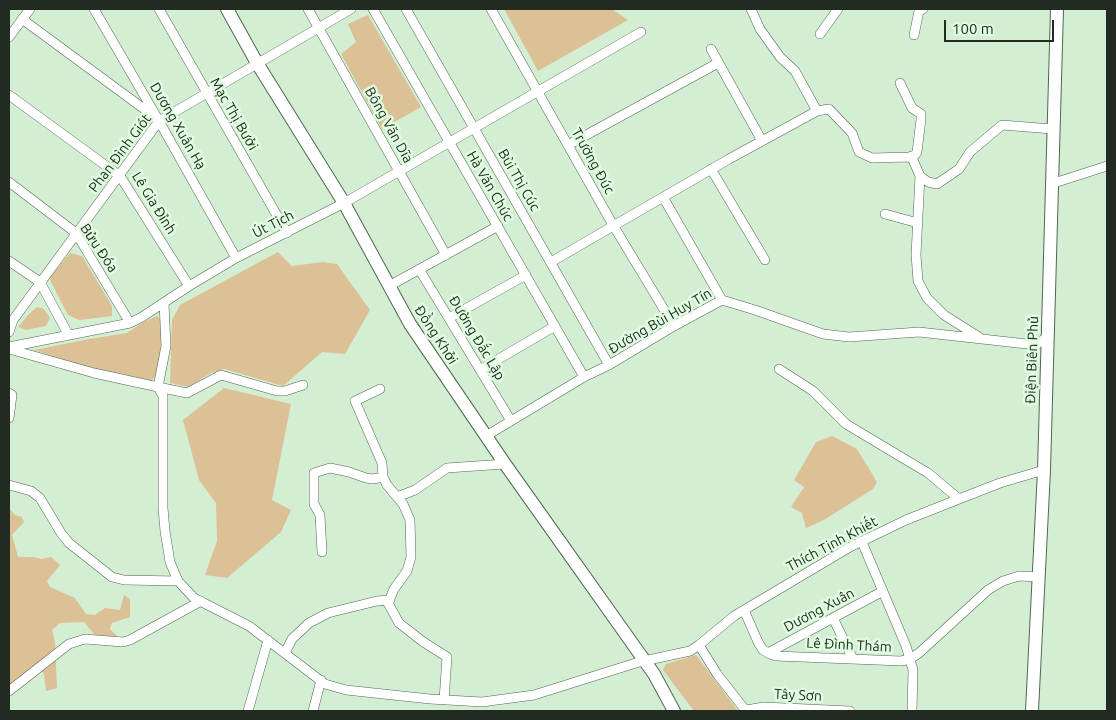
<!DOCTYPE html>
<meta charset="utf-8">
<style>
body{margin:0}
#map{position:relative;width:1116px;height:720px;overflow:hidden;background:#d4eed3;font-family:Ubuntu,sans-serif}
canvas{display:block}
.frame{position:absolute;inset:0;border:10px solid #212b21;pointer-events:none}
.scale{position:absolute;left:944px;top:20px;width:110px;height:22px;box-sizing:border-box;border:2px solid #212b21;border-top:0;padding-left:6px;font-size:15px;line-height:18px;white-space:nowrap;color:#212b21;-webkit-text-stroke:4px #e1fce0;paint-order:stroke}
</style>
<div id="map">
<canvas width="1116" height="720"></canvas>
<div class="frame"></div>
<div class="scale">100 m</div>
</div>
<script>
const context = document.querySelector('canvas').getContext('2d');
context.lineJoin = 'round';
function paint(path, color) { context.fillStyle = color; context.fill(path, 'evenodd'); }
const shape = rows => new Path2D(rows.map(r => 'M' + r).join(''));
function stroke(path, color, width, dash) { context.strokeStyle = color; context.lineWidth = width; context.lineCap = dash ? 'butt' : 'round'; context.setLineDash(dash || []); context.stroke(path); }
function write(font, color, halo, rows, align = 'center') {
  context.font = font + ' Ubuntu,sans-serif'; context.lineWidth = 5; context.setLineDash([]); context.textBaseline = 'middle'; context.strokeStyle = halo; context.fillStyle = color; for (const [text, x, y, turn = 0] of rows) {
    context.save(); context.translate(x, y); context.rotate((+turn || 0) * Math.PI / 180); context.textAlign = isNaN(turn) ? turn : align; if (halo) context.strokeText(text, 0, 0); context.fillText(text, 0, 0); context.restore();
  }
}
paint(shape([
 [504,9,612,9,628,20,538,71],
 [368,15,421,107,382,129,341,54,356,42,348,24],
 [278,252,292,266,323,262,337,264,370,310,345,354,322,352,283,386,224,369,211,373,188,387,170,383,172,320,180,305],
 [70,253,82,256,112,306,112,316,79,320,68,315,51,282,50,277],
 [37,307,44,309,50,318,46,326,26,330,18,327,28,315],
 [157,316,163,322,158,375,149,382,93,369,34,350,89,339,127,333,142,323],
 [224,388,291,404,272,500,291,510,281,532,227,578,205,575,217,541,216,503,199,480,183,420],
 [832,436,857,449,877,482,873,489,824,520,806,528,802,513,791,507,804,487,794,480,816,442],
 [9,508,15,515,22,517,24,522,12,535,18,557,34,557,41,559,51,557,60,565,47,581,50,587,75,598,86,614,95,615,105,608,120,610,124,595,130,599,130,617,112,623,110,629,118,637,114,647,101,642,84,622,60,623,52,630,55,642,57,688,46,691,44,674,38,667,14,689,9,685],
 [696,655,738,711,694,711,663,670,666,664]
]), '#dbc195');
const street = shape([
 [94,9,159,121,236,258],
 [159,9,287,233],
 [308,9,446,255],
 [373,9,584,377],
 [406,9,609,365],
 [491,9,613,225,674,326],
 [751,9,760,29,780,57,795,71,817,111],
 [22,19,155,117],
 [820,34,838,9],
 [914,35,919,11,923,9],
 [9,37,30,9],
 [711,49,762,141],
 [900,83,912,108,921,114,921,119,917,152,915,155,909,157],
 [9,95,120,176,189,286],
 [568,145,718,63],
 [711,169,765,260],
 [920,176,916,255,918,281,927,298,944,315,979,337],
 [9,182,76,233,130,323],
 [1051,184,1107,166],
 [663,197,722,300],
 [885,214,918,223],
 [9,261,40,282,68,334],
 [551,262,729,159,817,111,829,109,852,133,859,152,872,158,909,157,913,160,920,176,928,182,937,184,959,169,970,152,1002,125,1052,129],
 [419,269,511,421],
 [389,286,498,226],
 [164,303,166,346,158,387,187,393,221,375,277,391,285,391,303,385],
 [449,318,526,275],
 [9,332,13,320,159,121,351,9],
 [9,347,130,323,142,317,189,286,236,258,344,203,641,32],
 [9,349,94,373,158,387,163,396,163,508,165,531,170,562,178,581,194,598,249,626,325,684,346,690,430,699,482,702,534,695,639,662,690,651,699,645,734,616,850,547,906,520,959,499,1000,483,1044,470],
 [779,369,813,391,846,424,928,473,959,499],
 [480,370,555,326],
 [380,389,355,401,382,463,383,477,387,485,403,504,410,520,411,557,407,571,394,589,388,603,399,623,422,641,447,657,444,700],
 [9,393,12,395,9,418],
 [486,436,584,377,609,365,674,326,722,300,755,310,823,334,849,337,919,332,1036,345,1048,336],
 [9,485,31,491,40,498,61,533,69,543,112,577,124,580,178,581],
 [397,497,415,490,447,468,505,464],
 [862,542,906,646,913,670,912,711],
 [322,552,320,515,314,504,314,473,330,468,349,472,366,478,373,479,383,477],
 [744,610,758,642,763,650,770,654,776,656,901,661,910,659,919,653,988,590,1003,581,1019,576,1039,577],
 [833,618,853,659],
 [699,645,717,674,746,711],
 [285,653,292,639,309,623,328,613,377,601,390,600],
 [768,653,883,591],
 [9,691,69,644,85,639,123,642,130,640,201,601],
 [746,710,764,707,850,711],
 [248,711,268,640],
 [313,711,321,680]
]);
const secondary = shape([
 [227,9,257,63,344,203,410,324,505,464,654,674,674,711],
 [1032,711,1044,470,1057,9]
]);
stroke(street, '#506750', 10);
stroke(secondary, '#506750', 14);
stroke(street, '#fff', 9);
stroke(secondary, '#fff', 12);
write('14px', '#212b21', '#e1fce0', [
 ["Mạc Thị Bưởi",234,114,60],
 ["Bông Văn Dĩa",389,125,61],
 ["Dương Xuân Hạ",178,126,60],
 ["Phan Đình Giót",120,153,-53],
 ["Trường Đúc",593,161,61],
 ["Bùi Thị Cúc",519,180,60],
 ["Hà Văn Chúc",490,186,60],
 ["Lê Gia Đỉnh",154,203,58],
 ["Út Tịch",273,224,-27],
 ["Bửu Đóa",99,248,56],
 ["Đường Bùi Huy Tín",660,321,-30],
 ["Đồng Khởi",436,335,57],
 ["Đường Đắc Lập",477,338,59],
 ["Điện Biên Phủ",1032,360,-88],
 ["Thích Tịnh Khiết",832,544,-28],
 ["Dương Xuân",819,610,-28],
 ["Lê Đình Thám",849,645,3],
 ["Tây Sơn",798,695,3]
]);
</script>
